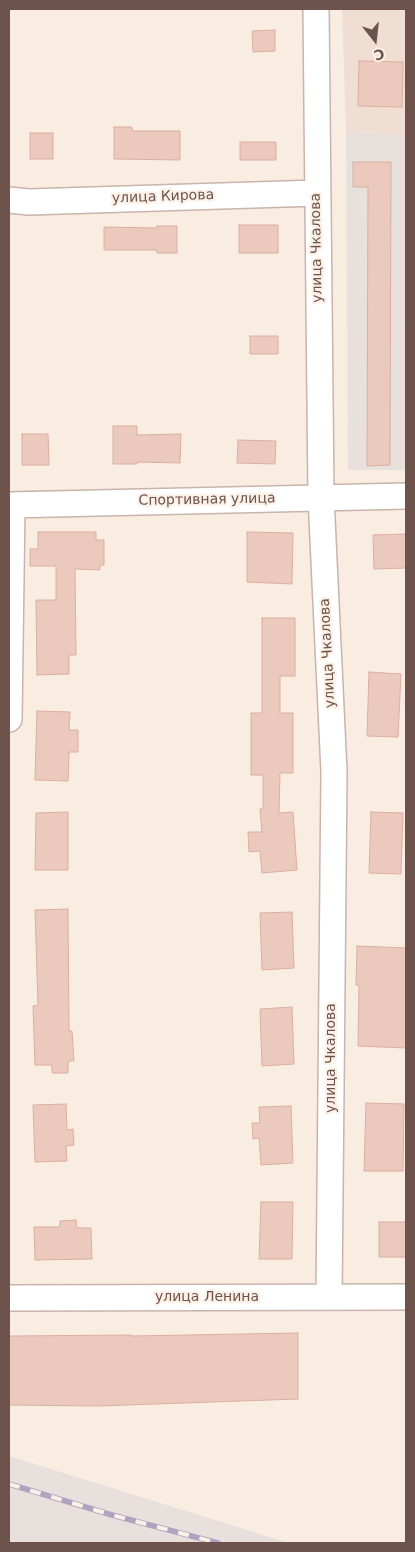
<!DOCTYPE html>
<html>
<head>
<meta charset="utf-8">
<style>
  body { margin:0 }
  #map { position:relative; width:415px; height:1552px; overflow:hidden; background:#f9ede2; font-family:"DejaVu Sans",sans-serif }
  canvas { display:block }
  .frame { position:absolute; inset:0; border:10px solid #6d534c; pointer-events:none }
  .north { position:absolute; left:350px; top:15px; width:50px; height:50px; -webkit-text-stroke:4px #fcf1e7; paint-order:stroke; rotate:164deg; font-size:14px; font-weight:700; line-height:20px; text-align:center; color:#6d534c }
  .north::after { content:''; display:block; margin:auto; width:18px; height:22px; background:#6d534c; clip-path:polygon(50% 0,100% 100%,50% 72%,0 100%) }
</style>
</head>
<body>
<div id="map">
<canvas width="415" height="1552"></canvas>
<div class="frame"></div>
<div class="north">С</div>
</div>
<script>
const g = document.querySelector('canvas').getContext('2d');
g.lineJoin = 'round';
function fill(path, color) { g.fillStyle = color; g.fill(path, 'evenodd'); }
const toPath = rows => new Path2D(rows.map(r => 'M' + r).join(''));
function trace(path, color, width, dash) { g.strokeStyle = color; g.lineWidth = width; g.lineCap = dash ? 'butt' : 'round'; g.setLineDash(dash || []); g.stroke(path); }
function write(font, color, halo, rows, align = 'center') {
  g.font = font + ' "DejaVu Sans",sans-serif'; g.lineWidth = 4.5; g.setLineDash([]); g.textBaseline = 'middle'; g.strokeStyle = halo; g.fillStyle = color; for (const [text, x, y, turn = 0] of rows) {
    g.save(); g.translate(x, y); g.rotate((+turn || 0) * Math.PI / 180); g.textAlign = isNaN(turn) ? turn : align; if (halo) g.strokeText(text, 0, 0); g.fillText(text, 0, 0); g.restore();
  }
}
fill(toPath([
  [342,9,406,9,406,136,346,130]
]), '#efded1');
fill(toPath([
  [346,130,406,136,406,470,348,470],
  [9,1456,289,1543,9,1543]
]), '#e8e0dc');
const building = toPath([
  [275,30,275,51,253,52,252,31,275,30],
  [359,61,403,62,402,107,358,106,359,61],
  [114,127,132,127,132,131,180,131,180,160,114,159,114,127],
  [30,133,53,133,53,159,30,159,30,133],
  [240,142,276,142,276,160,240,160,240,142],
  [353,162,391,162,390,465,367,466,368,187,353,187,353,162],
  [239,225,278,225,278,253,239,253,239,225],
  [157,226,177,226,177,253,157,253,157,250,104,250,104,227,157,228,157,226],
  [250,336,278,336,278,354,250,354,250,336],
  [113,426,137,426,137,435,181,434,180,463,137,462,137,464,113,464,113,426],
  [22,434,48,434,49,465,22,465,22,434],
  [238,440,276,441,275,464,237,463,238,440],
  [38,532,96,532,96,540,104,540,104,565,100,565,100,570,75,569,76,655,69,655,69,674,37,675,36,600,56,600,56,566,30,566,30,549,38,549,38,532],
  [247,532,293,533,292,584,247,582,247,532],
  [406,534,406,568,374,569,373,535,406,534],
  [262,618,295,618,295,676,280,676,280,713,293,713,293,773,280,773,279,813,293,812,297,870,262,873,260,851,249,852,248,832,262,832,260,809,263,809,263,775,251,775,251,713,262,713,262,618],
  [369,672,401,674,398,737,367,736,369,672],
  [37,711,70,712,69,730,78,730,78,752,69,752,68,781,35,780,37,711],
  [68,812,68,870,35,870,36,813,68,812],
  [371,812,403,813,401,874,369,873,371,812],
  [68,909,69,1031,72,1031,74,1061,68,1061,68,1073,52,1073,52,1065,35,1065,33,1006,38,1005,35,910,68,909],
  [292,912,294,968,262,970,260,913,292,912],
  [357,946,406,948,406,1048,358,1046,359,985,356,985,357,946],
  [292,1007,294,1064,262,1066,260,1009,292,1007],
  [366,1103,404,1104,403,1171,364,1171,366,1103],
  [66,1104,67,1130,73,1129,74,1145,66,1146,67,1161,35,1162,33,1105,66,1104],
  [291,1106,293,1163,261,1165,259,1138,253,1139,252,1123,260,1123,259,1107,291,1106],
  [261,1202,293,1202,292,1259,259,1259,261,1202],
  [76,1220,77,1228,91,1228,92,1259,35,1260,34,1227,60,1227,60,1221,76,1220],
  [379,1222,406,1222,406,1257,379,1257,379,1222],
  [298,1333,298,1399,98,1406,9,1405,9,1336,131,1335,131,1336,298,1333]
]);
fill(building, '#ebc9bd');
trace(building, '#dbae9f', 1);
const street = toPath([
  [316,9,321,497,334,772,329,1297],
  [9,200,29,202,317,193],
  [9,505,406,496],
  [9,719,12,505],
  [9,1298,406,1297]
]);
trace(street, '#c8b4ab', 28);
trace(street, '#fff', 25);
const rail = toPath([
  [9,1484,112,1515,218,1543]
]);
trace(rail, '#aea3c0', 5.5);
trace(rail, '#fcf1e7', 4, [11]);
write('14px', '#6d534c', '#fcf1e7', [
  ["улица Кирова",163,197,-2],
  ["улица Чкалова",317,248,-91],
  ["Спортивная улица",207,500,-1],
  ["улица Чкалова",328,653,-93],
  ["улица Чкалова",331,1058,-90],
  ["улица Ленина",207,1297]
]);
</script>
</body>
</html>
